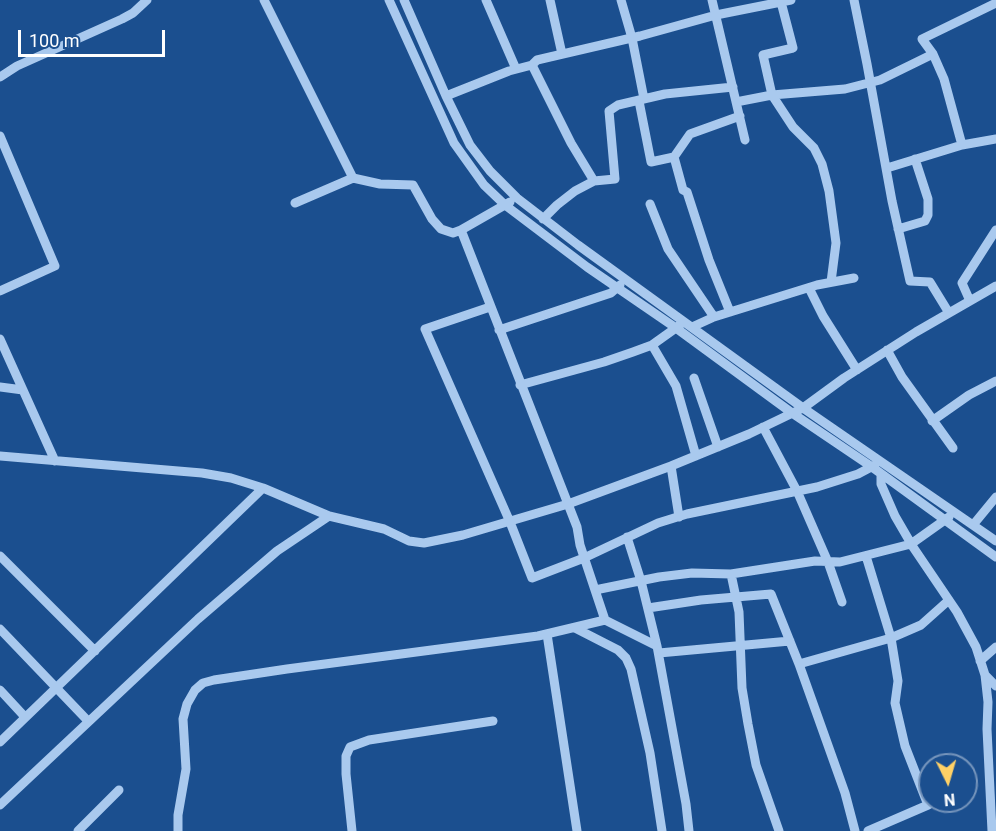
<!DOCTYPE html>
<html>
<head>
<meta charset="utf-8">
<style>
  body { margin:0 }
  #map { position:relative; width:996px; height:831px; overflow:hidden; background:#1b4f8f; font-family:Roboto,sans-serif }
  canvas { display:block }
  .north { position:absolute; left:918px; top:753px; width:60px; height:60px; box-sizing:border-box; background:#1b4f8f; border:2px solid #7695bc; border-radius:50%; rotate:175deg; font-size:16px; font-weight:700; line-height:24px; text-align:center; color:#fff }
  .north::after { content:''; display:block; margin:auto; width:21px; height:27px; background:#ffd166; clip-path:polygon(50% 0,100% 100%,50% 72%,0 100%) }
  .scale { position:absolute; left:18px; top:30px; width:147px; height:27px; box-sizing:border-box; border:3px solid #fff; border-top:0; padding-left:8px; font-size:18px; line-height:21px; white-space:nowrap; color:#fff; -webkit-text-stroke:4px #1b4f8f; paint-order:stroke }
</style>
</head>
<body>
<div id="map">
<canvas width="996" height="831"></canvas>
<div class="north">N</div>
<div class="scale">100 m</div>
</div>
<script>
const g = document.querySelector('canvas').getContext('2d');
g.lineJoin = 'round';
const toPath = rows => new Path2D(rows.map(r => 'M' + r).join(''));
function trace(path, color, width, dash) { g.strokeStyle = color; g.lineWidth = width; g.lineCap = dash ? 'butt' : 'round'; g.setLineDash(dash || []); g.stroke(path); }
trace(toPath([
  [264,0,353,178,380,184,413,185,432,219,441,229,453,233,461,230],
  [389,0,454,143,484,185,505,205,587,267,676,328,792,413,872,467,996,557],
  [404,0,446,96,470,145,490,171,517,198,578,245,803,408,996,541],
  [486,0,516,69],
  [550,0,562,54],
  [621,0,632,38,644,99],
  [712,0,745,140],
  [854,0,867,64,892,201,910,281,930,282,949,313],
  [781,2,793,48,763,55,772,95,793,127,814,148,822,164,829,191,836,243,831,282],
  [933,54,944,79,962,145],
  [0,77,17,66,122,19,133,13,147,0],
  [446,96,509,71,532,65],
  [639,101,651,162,674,157,683,190,687,192,709,260,730,312],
  [736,102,772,95,845,89,880,80,933,54,922,39,996,3],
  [0,136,55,266,0,291],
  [674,157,690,134,740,116],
  [887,168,962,145,996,139],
  [594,181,571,143,532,65,537,60,640,36,716,15,791,0],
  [510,202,461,230,577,527,580,545,605,620,657,646,686,804,689,831],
  [295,203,353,178],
  [650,204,668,249,714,317],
  [543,219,557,205,575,191,594,181,615,179,609,111,618,105,665,94,733,87],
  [898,229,925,221,928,215,928,199,915,159],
  [809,288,823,316,857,370],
  [970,301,962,283,996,230],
  [490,307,425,329,510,522,532,578,584,558,658,523,687,514,817,487,858,474,875,465],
  [692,327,714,317,817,285,854,278],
  [499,330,611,293,620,285],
  [0,339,55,461],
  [652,345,676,386,696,456],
  [887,350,902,377,953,448],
  [694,378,718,447],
  [520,385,604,362,633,352,652,345,680,325],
  [0,387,23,390],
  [932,421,969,395,996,381],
  [763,427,797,491,828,562,842,602],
  [0,456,202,473,231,478,263,488,329,516,384,529,409,541,424,543,463,535,568,504,671,466,749,434,803,408,844,378,916,332,996,286],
  [671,466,679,517],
  [881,475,881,484,895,516,913,547,957,612,976,647,985,675,988,702,987,729,992,831],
  [973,525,996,497],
  [627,537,641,581,657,646],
  [0,556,95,651],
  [866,556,891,638,898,681,895,703,905,746,928,805,868,831],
  [731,574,739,612,742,688,748,724,756,765,779,831],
  [595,590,659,577,692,573,731,574,815,561,840,562,911,544,949,517],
  [648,608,701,600,771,594,799,664,845,793,855,831],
  [575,628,618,650,626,658,631,669,650,753,662,831],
  [0,629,88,721],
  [547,634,577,831],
  [659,653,790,641],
  [980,661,996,647],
  [799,664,891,638,921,625,949,600],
  [985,675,996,686],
  [0,690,25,717],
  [0,742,263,488],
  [0,805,198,619,277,551,329,516],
  [78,831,119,790],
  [178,831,178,815,186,769,183,719,187,704,195,690,203,683,214,680,287,669,538,636,605,620],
  [352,831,346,774,346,756,350,747,369,740,493,721]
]), '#a9c9ee', 9);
</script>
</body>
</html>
